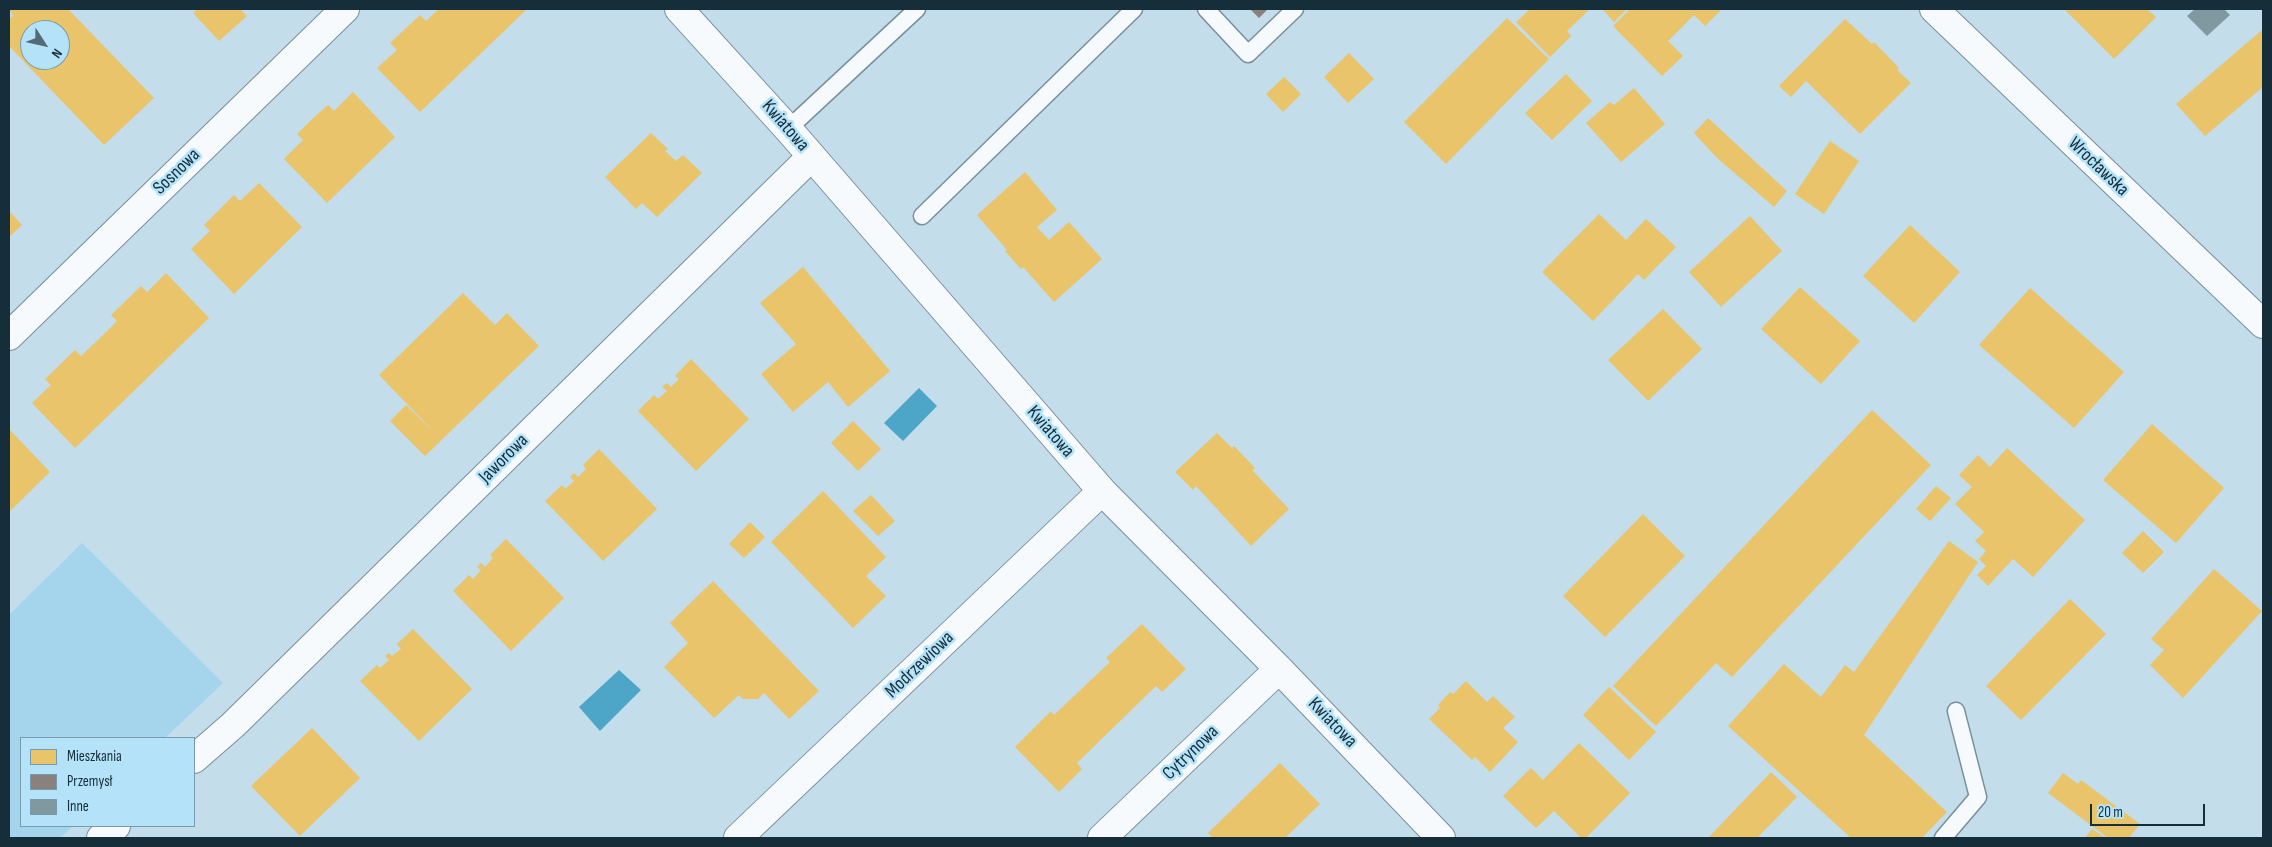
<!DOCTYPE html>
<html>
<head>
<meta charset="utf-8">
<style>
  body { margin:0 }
  #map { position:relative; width:2272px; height:847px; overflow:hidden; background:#c3ddea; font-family:"Sofia Sans Condensed",sans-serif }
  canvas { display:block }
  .frame { position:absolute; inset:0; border:10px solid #162e39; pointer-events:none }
  .legend { position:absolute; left:20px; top:737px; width:175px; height:90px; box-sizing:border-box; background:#b4e3f9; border:1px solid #759bac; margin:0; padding:6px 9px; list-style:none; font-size:15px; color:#162e39 }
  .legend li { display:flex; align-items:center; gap:10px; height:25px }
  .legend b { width:25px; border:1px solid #759bac }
  .north { position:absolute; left:20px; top:20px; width:50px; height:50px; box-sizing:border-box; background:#b4e3f9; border:1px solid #759bac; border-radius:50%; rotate:125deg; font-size:14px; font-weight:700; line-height:20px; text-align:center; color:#162e39 }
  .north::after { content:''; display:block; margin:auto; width:18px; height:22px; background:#536b77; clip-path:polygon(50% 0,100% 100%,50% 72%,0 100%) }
  .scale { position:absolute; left:2090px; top:804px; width:115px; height:22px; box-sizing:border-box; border:2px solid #162e39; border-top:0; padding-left:6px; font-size:15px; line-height:18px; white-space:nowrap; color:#162e39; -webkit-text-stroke:4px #b4e3f9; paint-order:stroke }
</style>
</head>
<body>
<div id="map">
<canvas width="2272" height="847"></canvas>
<div class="frame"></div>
<ul class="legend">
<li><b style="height:14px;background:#e9c46a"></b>Mieszkania</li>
<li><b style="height:14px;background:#8a817c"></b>Przemysł</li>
<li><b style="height:14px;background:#8099a1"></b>Inne</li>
</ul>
<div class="north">N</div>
<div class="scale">20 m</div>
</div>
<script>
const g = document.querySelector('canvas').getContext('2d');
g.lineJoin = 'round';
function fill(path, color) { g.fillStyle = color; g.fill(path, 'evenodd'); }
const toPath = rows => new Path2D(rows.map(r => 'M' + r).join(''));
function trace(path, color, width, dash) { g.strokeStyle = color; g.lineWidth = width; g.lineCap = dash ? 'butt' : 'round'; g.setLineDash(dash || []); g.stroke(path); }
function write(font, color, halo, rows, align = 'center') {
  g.font = font + ' "Sofia Sans Condensed",sans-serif'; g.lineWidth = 5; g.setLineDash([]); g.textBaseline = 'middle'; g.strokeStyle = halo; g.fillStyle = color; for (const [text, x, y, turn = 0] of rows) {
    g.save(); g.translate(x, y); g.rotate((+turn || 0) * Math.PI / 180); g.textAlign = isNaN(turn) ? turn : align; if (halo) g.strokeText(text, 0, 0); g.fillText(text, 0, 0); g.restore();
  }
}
fill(toPath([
  [82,543,223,683,165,738,21,738,21,826,73,826,60,838,9,838,9,615]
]), '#a4d5ec');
fill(toPath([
  [919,388,937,406,903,441,884,423],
  [619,670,641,690,600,731,579,707]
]), '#4da6c8');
fill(toPath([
  [9,9,68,9,154,98,104,145,9,46,9,19,13,16],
  [30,30,60,30,60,60,30,60],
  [198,9,240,9,247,16,219,41,193,13],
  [439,9,527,9,420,112,377,68,397,50,390,43,420,15,426,21],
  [1530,9,1590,9,1567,31,1571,36,1550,57,1516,22],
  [1602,9,1627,9,1614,22],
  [1630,9,1722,9,1705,26,1694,15,1668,41,1683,56,1662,76,1613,26],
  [2064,9,2147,9,2156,17,2114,59],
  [1507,18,1549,59,1446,164,1404,122],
  [1845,19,1872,44,1874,42,1899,68,1897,70,1911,83,1860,134,1806,81,1791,97,1779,86],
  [2263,29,2263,87,2205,136,2176,104],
  [1349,53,1374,79,1348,103,1324,77],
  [1566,74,1592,101,1552,140,1525,113],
  [1284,77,1301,94,1283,112,1266,94],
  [1634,88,1665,124,1621,162,1586,123,1610,102,1614,105],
  [353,92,395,137,327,203,284,159,303,140,297,134,312,119,328,105,334,111],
  [1708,118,1787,191,1774,207,1716,157,1694,133],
  [651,133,668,149,665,151,676,161,683,155,702,173,657,217,642,203,636,209,605,177],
  [1830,141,1859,161,1824,214,1795,194],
  [1025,172,1057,210,1037,227,1049,240,1069,222,1102,259,1054,302,1023,267,1021,269,1005,251,1007,250,977,215],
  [259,183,302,227,234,294,191,249,210,231,204,225,234,195,240,201],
  [9,211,22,225,9,237],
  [1599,214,1626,240,1646,219,1676,247,1644,280,1638,274,1593,321,1542,272],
  [1750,216,1782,251,1721,307,1689,272],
  [1910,225,1960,272,1914,323,1863,276],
  [803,267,890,371,848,407,828,382,793,412,761,374,796,344,760,303],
  [166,273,209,318,75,448,32,403,51,385,45,379,75,350,81,356,99,339,117,321,111,315,141,286,147,292],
  [1800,287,1860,341,1821,384,1761,329],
  [2030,288,2124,372,2074,428,1979,345],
  [463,293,495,325,507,313,539,346,425,456,390,421,406,405,436,434,379,375],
  [1663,309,1702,349,1648,401,1608,360],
  [691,359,749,419,696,471,638,411,654,395,658,399,667,391,662,387,667,383,671,387,679,379,675,376],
  [1872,410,1931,465,1732,677,1716,663,1656,726,1613,686],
  [853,421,881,449,858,471,831,443],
  [2152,424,2224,488,2176,543,2103,480],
  [9,429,50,472,9,512],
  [1217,433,1232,448,1234,446,1255,468,1252,470,1289,509,1251,546,1196,486,1193,490,1175,472],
  [2007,448,2085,520,2033,577,2013,559,1988,586,1977,575,1986,566,1979,559,1986,551,1975,541,1984,532,1955,504,1972,487,1959,475,1978,455,1990,467],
  [599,449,657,509,603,561,545,501,562,485,565,489,574,481,570,477,574,473,578,477,586,469,583,465],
  [1936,486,1951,498,1930,521,1916,509],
  [823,491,886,557,866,576,886,596,853,628,771,542],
  [871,495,895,521,878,536,853,511],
  [1643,514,1685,556,1605,637,1563,596],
  [750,522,765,537,744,558,729,544],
  [2143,531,2164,552,2143,573,2122,553],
  [506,539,564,598,511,651,453,591,469,575,473,579,481,570,477,567,481,563,485,567,493,558,490,555],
  [1949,541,1978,562,1864,735,1947,812,1922,838,1851,838,1728,726,1784,664,1821,697,1845,665,1854,672],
  [2214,569,2262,611,2183,698,2150,665,2164,650,2151,639],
  [713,581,819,691,789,719,764,693,758,699,743,699,739,695,714,718,664,667,688,643,670,623],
  [2070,599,2106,634,2021,720,1986,686],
  [1142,624,1186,669,1162,692,1156,686,1077,763,1082,769,1059,792,1015,747,1051,711,1054,715,1110,662,1106,658],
  [413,629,472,689,419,741,360,681,377,665,380,668,389,660,385,656,389,653,392,656,401,649,397,644],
  [1466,681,1487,702,1493,696,1515,717,1503,728,1518,742,1490,772,1475,757,1472,760,1429,719,1440,708,1438,705,1450,692,1453,694],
  [1609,687,1656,732,1629,760,1583,715],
  [312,728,360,778,300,836,251,786],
  [1579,743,1630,793,1586,838,1581,838,1554,811,1536,828,1503,796,1531,768,1543,780],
  [1280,763,1320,804,1285,838,1213,838,1208,833],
  [1771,772,1797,797,1757,838,1708,838],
  [2063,773,2078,784,2081,780,2140,824,2129,838,2108,838,2048,793],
  [2092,829,2106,838,2085,838]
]), '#e9c46a');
fill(toPath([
  [1250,9,1268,9,1259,18]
]), '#8a817c');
fill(toPath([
  [2195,9,2224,9,2230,15,2207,36,2187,16]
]), '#8099a1');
const lane = toPath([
  [1206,9,1248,54,1295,9],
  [788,129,917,9],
  [922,216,1134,9],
  [1943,838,1978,797,1956,711]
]);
const street = toPath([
  [679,9,788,129,1102,491,1279,669,1441,838],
  [9,336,345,9],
  [194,759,233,725,811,157],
  [101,838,116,826],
  [738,838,1102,491],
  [1102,838,1279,669]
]);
const secondary = toPath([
  [1934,9,2263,324]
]);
trace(lane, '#798f9a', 19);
trace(street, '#798f9a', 30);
trace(secondary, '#798f9a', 30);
trace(lane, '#f6fafc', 16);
trace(street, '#f6fafc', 28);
trace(secondary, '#f6fafc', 28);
write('19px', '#162e39', '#b4e3f9', [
  ["Kwiatowa",785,126,49],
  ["Wrocławska",2098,167,44],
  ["Sosnowa",177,172,-44],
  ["Kwiatowa",1050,432,49],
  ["Jaworowa",504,459,-45],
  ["Modrzewiowa",920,665,-44],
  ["Kwiatowa",1332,723,46],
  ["Cytrynowa",1191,753,-44]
]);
</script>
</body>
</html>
